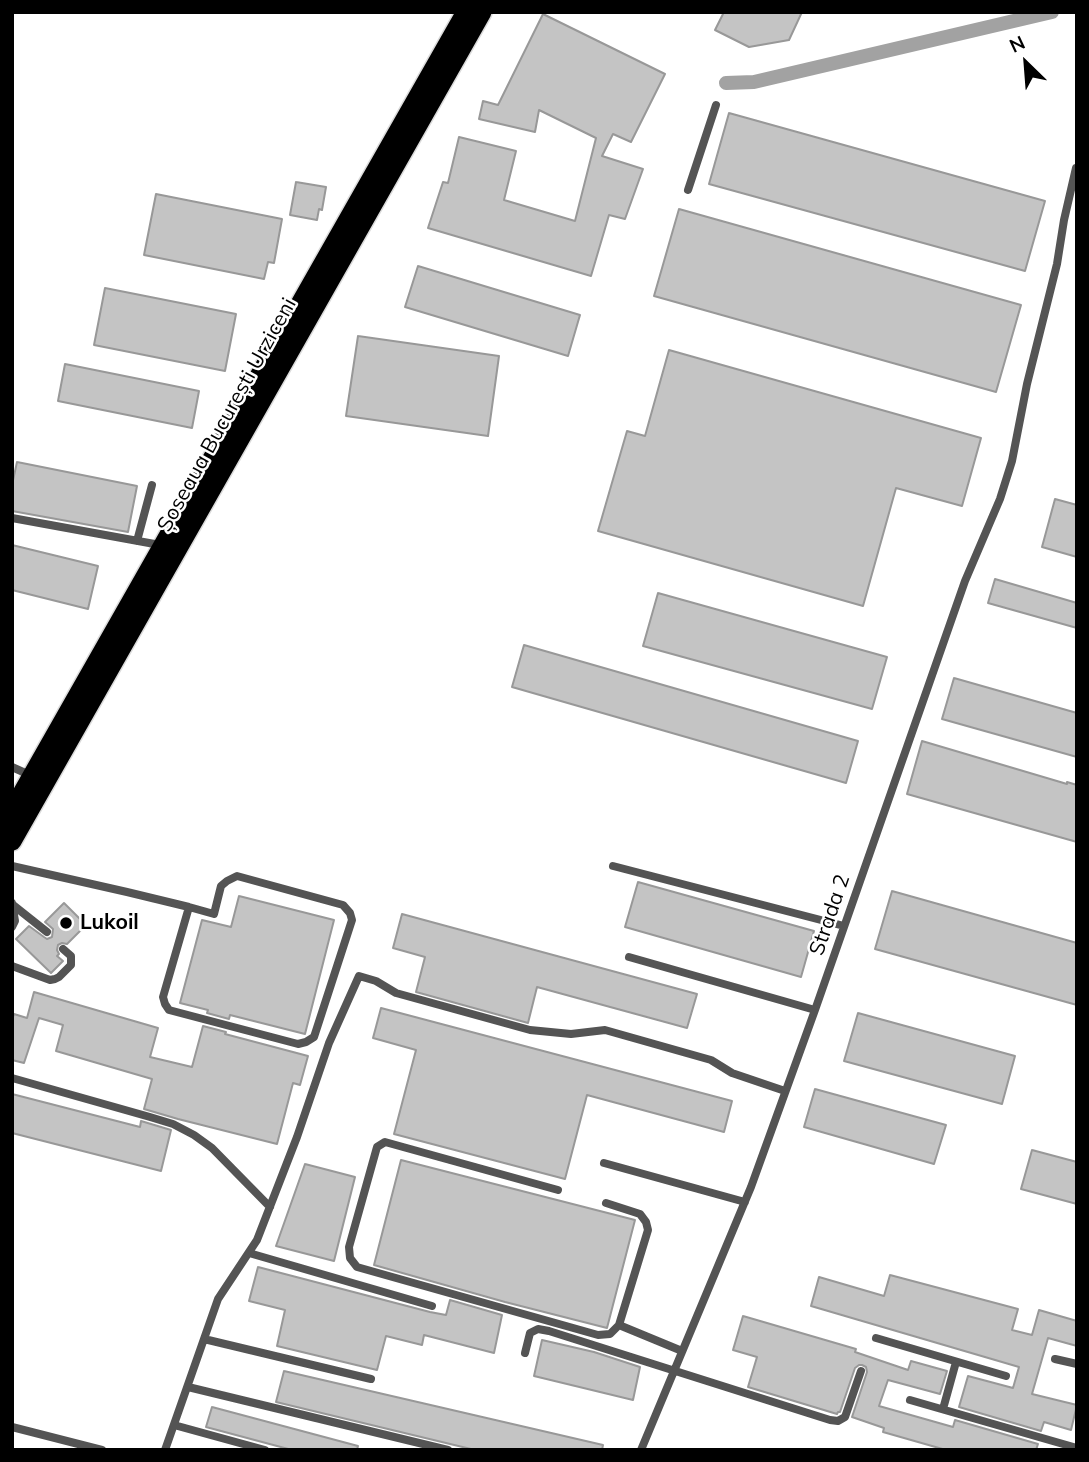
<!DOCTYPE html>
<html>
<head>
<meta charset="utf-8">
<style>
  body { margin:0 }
  #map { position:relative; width:1089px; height:1462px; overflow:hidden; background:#fff; font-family:Mulish,sans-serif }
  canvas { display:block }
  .frame { position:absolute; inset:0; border:14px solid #000; pointer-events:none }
  .north { position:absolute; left:991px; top:28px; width:70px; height:70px; -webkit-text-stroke:5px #fff; paint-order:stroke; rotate:335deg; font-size:19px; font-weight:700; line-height:28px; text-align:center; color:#000 }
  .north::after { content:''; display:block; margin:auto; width:24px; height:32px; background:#000; clip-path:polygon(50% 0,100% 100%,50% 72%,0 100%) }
</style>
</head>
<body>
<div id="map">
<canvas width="1089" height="1462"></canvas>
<div class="frame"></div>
<div class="north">N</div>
</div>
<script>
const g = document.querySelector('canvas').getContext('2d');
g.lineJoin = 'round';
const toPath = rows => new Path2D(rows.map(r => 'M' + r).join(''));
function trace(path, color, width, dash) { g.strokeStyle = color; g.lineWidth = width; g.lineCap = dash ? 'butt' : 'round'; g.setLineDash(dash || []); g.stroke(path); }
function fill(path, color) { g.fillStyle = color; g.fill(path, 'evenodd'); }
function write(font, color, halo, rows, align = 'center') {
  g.font = font + ' Mulish,sans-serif'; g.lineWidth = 5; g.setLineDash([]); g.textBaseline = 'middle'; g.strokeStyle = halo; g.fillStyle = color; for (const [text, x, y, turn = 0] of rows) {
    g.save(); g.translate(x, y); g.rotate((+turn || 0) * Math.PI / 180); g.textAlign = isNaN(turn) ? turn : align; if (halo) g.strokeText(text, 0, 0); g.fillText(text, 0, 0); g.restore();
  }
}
trace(toPath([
  [726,83,754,82,1052,12]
]), '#a2a2a2', 14);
const building = toPath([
  [724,12,802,12,789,40,749,47,715,30,724,12],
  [543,14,665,74,631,142,613,134,602,156,643,169,625,219,609,215,591,276,428,228,443,182,448,183,459,137,516,151,504,200,575,221,596,138,539,110,535,132,479,119,483,101,498,105,543,14],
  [729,113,1045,201,1025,271,709,184,729,113],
  [296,182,326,187,322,210,319,209,317,220,290,215,296,182],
  [156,194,282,219,274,263,268,262,264,279,144,255,156,194],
  [679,209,1021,305,996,392,654,296,679,209],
  [418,266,580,315,568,356,405,307,418,266],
  [105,288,236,314,225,371,94,345,105,288],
  [358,336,499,356,488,436,346,416,358,336],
  [669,350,981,438,962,506,896,488,863,606,598,531,627,431,645,436,669,350],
  [65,364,199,391,192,428,58,401,65,364],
  [17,462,137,486,128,532,12,511,12,485,17,462],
  [1055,499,1077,505,1077,557,1042,547,1055,499],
  [12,545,98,566,88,609,12,590,12,545],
  [995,579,1077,603,1077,628,988,603,995,579],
  [658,593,887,657,872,709,643,646,658,593],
  [524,645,858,741,846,783,512,687,524,645],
  [954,678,1077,713,1077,757,942,719,954,678],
  [922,741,1067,784,1067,782,1077,785,1077,842,907,794,922,741],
  [638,882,814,931,801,977,625,927,638,882],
  [892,891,1077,943,1077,1005,875,949,892,891],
  [239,896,334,920,305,1034,230,1015,229,1019,207,1013,208,1010,180,1003,202,920,231,927,239,896],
  [64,903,86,925,67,944,62,943,58,945,57,950,59,954,57,956,63,961,51,973,16,939,29,926,44,937,47,939,52,937,53,929,45,922,64,903],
  [402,914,697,994,687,1028,537,987,528,1023,416,992,425,957,393,948,402,914],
  [34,992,158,1028,150,1057,192,1067,203,1026,226,1032,225,1034,308,1056,300,1085,293,1083,277,1144,178,1119,144,1109,152,1079,56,1051,63,1025,39,1018,24,1063,12,1060,12,1020,14,1014,27,1018,34,992],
  [381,1008,732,1101,724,1132,587,1095,565,1179,394,1134,416,1050,373,1038,381,1008],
  [858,1013,1015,1056,1002,1104,844,1061,858,1013],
  [815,1089,946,1125,934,1164,804,1127,815,1089],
  [12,1094,140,1127,141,1121,171,1130,161,1171,12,1133,12,1094],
  [1032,1150,1077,1162,1077,1204,1021,1189,1032,1150],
  [401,1160,635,1220,607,1328,505,1302,374,1265,401,1160],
  [305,1164,355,1177,334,1261,276,1246,305,1164],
  [258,1267,430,1312,446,1315,450,1300,502,1315,494,1353,424,1335,422,1345,386,1336,377,1370,277,1346,285,1310,249,1301,258,1267],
  [890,1275,1018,1309,1012,1330,1032,1335,1039,1310,1077,1321,1077,1346,1048,1338,1032,1394,1077,1405,1071,1430,1044,1422,1041,1431,959,1407,968,1376,1013,1388,1019,1367,811,1306,819,1277,884,1296,890,1275],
  [743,1316,856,1349,855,1352,908,1370,911,1361,947,1371,940,1394,888,1380,879,1406,953,1427,955,1420,1038,1444,1036,1450,946,1450,883,1432,884,1428,852,1417,867,1372,866,1367,862,1365,859,1365,855,1368,840,1412,838,1412,837,1414,748,1387,757,1357,733,1350,743,1316],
  [542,1340,594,1352,640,1367,633,1400,534,1376,542,1340],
  [284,1371,603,1445,602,1450,475,1450,276,1402,284,1371],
  [212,1407,358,1446,357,1450,292,1450,206,1427,212,1407]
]);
fill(building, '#c4c4c4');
trace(building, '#989898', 2);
const trunk = toPath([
  [12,811,466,12],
  [12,841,482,12]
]);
trace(trunk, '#dbdbdb', 22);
trace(toPath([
  [688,190,716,105],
  [12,518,160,545],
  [137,541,152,485],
  [12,767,32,776],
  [12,866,127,892,189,907,214,914,221,886,227,881,237,876,343,905,350,913,352,920,314,1037,306,1042,298,1044,169,1010,165,1004,163,997,189,907],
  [613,866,844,926],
  [12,903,15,921,12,927],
  [13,905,47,932],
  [629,957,815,1010],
  [12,966,50,980,55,979,59,977,71,965,71,956,63,949],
  [12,1078,150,1117,173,1124,194,1135,212,1148,270,1207],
  [604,1163,745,1202],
  [558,1190,385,1142,377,1147,349,1247,350,1258,357,1267,598,1335,610,1334,619,1325],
  [606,1203,640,1214,646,1222,648,1230,619,1325,682,1351],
  [249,1253,432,1306],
  [876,1338,1006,1376],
  [204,1339,371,1379],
  [525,1353,530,1333,538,1329,549,1331,830,1420,838,1421,845,1417,861,1371],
  [1055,1359,1077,1364],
  [188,1387,448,1450],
  [910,1400,1077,1448],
  [943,1409,956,1362],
  [174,1425,265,1450],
  [12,1427,102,1450],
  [165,1450,218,1299,257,1240,297,1137,329,1043,359,976,376,981,396,993,530,1030,571,1034,605,1030,711,1060,732,1073,785,1091],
  [641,1450,751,1187,815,1010,965,581,1000,499,1012,461,1027,384,1057,264,1064,220,1076,168]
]), '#545454', 8);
trace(trunk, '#000', 19);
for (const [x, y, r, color] of [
  [66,923,7,"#000"]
]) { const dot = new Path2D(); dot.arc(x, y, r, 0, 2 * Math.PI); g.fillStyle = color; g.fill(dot); trace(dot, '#fff', 2.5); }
write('21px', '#000', '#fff', [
  ["Șoseaua București Urziceni",227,415,-61],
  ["Strada 2",830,915,-71]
]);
write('bold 21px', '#000', '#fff', [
  ["Lukoil",80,923]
], 'left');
</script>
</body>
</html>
